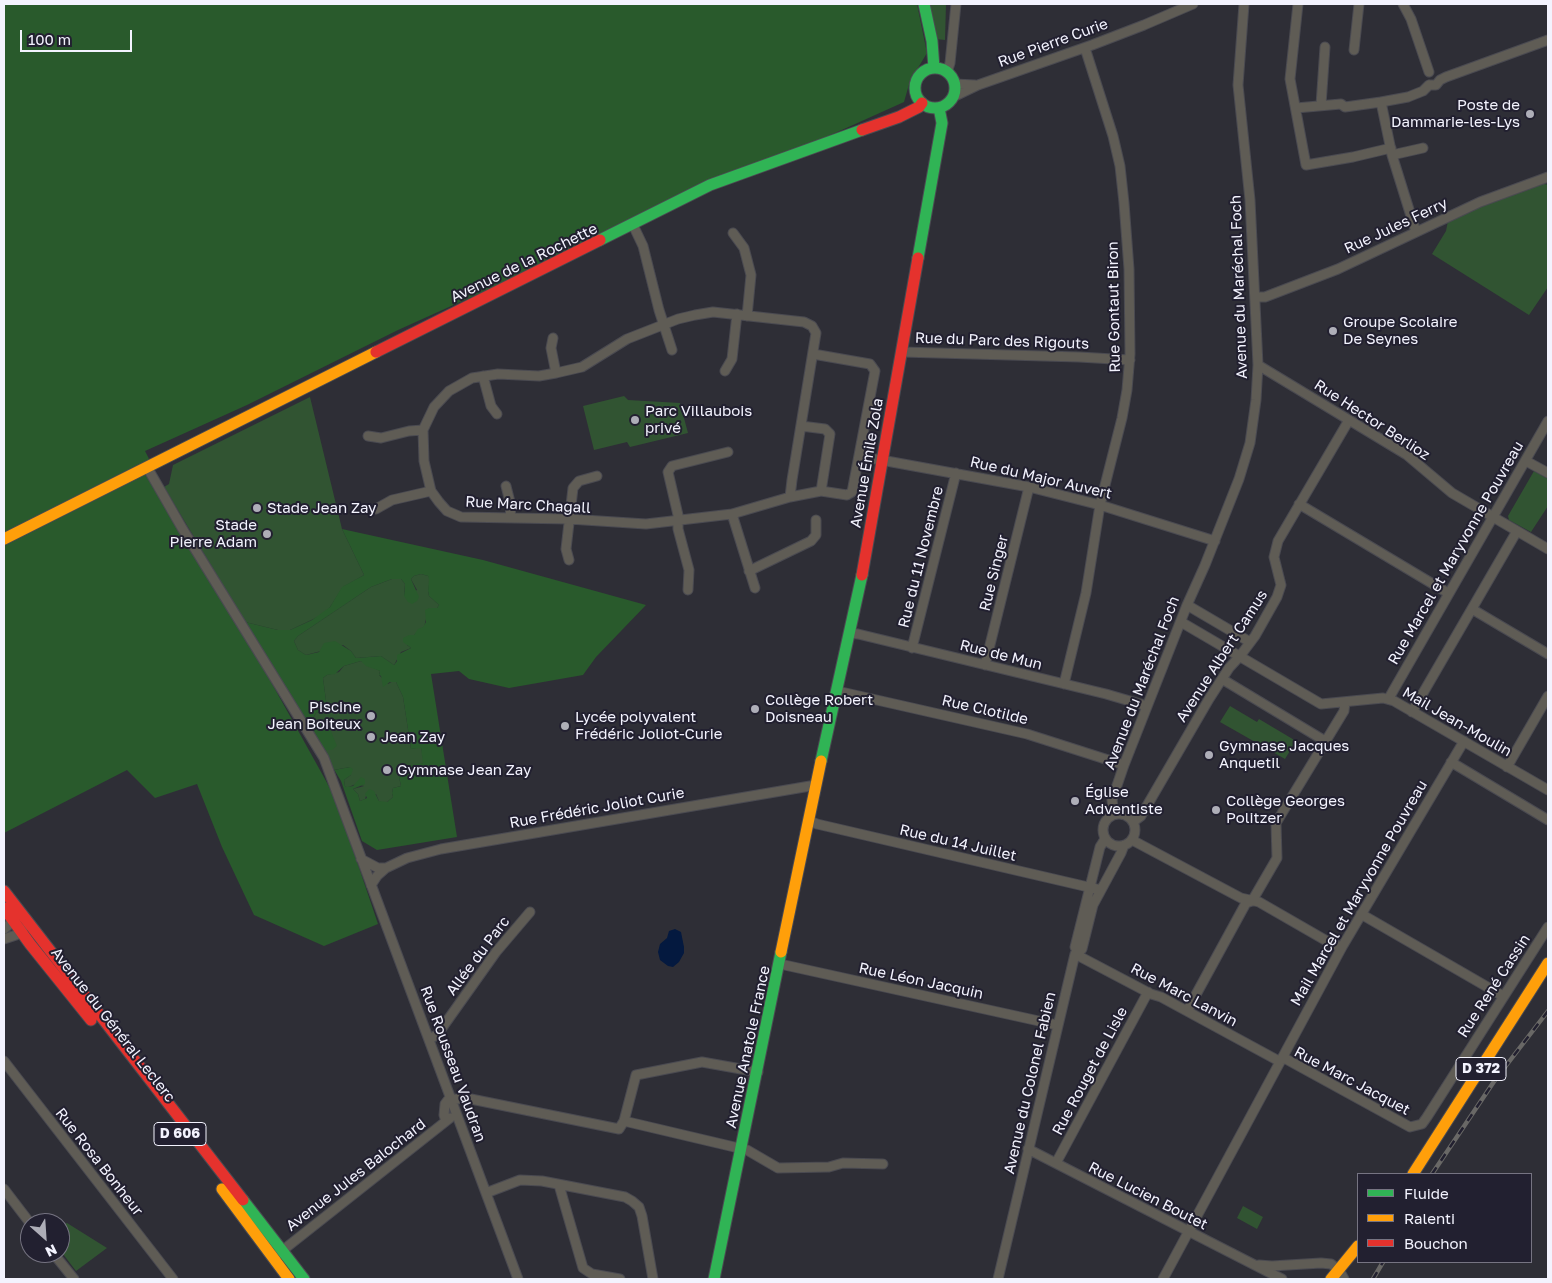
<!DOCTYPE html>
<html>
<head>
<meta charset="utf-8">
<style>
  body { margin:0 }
  #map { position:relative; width:1552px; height:1283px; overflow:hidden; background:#2e2e36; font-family:"Golos Text",sans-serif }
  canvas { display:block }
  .frame { position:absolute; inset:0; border:5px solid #f3f3fe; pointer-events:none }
  .legend { position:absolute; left:1357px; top:1173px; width:175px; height:90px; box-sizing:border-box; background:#222030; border:1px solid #767482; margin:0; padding:6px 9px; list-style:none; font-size:15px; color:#f3f3fe }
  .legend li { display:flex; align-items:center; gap:10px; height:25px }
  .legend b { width:25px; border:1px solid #767482 }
  .north { position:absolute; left:20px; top:1213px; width:50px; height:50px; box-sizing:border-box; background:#222030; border:1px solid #767482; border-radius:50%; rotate:154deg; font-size:14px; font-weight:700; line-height:20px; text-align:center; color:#f3f3fe }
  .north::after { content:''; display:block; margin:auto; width:18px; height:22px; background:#aeaeb8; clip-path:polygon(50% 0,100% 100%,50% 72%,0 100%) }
  .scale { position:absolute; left:20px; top:30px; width:112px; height:22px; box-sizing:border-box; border:2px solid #f3f3fe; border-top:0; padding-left:6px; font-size:15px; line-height:18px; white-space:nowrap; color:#f3f3fe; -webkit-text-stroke:4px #222030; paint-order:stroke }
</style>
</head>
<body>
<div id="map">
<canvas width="1552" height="1283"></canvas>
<div class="frame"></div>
<ul class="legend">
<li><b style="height:6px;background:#30b455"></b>Fluide</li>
<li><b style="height:6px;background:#ff9f0a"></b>Ralenti</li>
<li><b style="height:6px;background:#e5322d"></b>Bouchon</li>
</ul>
<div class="north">N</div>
<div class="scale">100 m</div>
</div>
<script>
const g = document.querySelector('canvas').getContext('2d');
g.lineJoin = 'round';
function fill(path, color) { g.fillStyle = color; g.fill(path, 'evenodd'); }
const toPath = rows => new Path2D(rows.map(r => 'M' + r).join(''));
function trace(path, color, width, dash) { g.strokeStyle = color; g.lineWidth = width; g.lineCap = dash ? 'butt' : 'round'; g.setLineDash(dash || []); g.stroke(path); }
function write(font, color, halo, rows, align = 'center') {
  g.font = font + ' "Golos Text",sans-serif'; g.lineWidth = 4; g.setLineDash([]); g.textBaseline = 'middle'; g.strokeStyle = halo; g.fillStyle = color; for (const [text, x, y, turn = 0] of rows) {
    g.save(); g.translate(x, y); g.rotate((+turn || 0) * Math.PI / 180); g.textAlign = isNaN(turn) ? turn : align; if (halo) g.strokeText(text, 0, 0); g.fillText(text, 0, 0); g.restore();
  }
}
fill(toPath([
  [929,4,946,4,945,40,936,39],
  [1542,183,1548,185,1548,287,1529,315,1432,254,1446,231,1448,221,1482,204],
  [624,396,628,400,680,403,688,433,630,447,627,442,594,450,583,406],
  [310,397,342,529,364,575,343,587,330,607,322,615,290,630,278,630,245,622,164,487,169,484,173,465],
  [1534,471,1548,479,1548,506,1531,532,1509,520,1508,516],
  [421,574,428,576,430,579,428,591,429,596,439,605,437,608,429,608,424,627,414,635,409,635,407,645,411,648,401,652,394,665,381,656,356,658,351,651,343,645,306,655,298,650,294,641,298,636,371,587,392,579,401,579,405,584,404,596,417,590,411,579,414,576],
  [361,661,380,671,379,675,388,684,393,681,396,682,403,697,411,749,421,747,424,763,398,772,401,786,393,788,392,793,393,797,387,802,382,803,379,801,376,794,366,796,365,799,360,801,358,794,353,789,364,786,356,784,346,788,345,786,344,780,351,775,350,767,334,770,322,749,329,729,328,724,324,720,314,723,312,720,316,713,323,712,327,708,323,678,327,675,339,672,344,666],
  [1230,706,1257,722,1259,719,1296,741,1285,759,1220,722],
  [1243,1206,1263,1217,1257,1229,1237,1218],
  [67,1223,107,1248,76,1271,60,1250,60,1226]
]), '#315432');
fill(toPath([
  [4,4,917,4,927,53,910,81,904,102,398,330,247,405,145,451,169,498,336,799,378,924,324,946,254,915,222,847,197,784,155,798,127,770,4,833],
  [342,529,483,560,646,605,596,657,583,675,509,688,469,679,459,671,431,674,457,837,377,850,362,841,341,781,245,622,278,630,290,630,312,620,330,607,342,587,364,575],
  [421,574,428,576,429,579,428,591,429,596,439,605,437,608,429,608,425,610,426,622,423,627,418,629,414,635,409,635,403,638,403,642,411,648,397,655,397,661,394,665,381,656,356,658,351,651,335,641,324,643,319,652,306,655,298,650,294,641,298,636,371,587,392,579,401,579,405,584,404,596,408,602,412,604,417,601,419,597,411,579,414,576],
  [361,661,366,666,380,671,379,675,381,676,383,687,390,682,396,682,403,697,411,749,421,748,423,763,396,768,396,772,398,772,401,786,393,788,392,793,393,797,387,802,379,801,374,791,369,789,365,794,367,798,360,801,358,794,353,789,365,784,365,779,361,777,353,786,346,787,345,786,344,780,351,775,353,769,350,767,334,770,323,750,332,750,337,746,328,724,324,720,315,723,312,720,316,713,323,712,327,708,323,678,327,675,335,674,344,666]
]), '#295a2c');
fill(toPath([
  [675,929,681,932,684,947,684,953,679,962,673,967,668,966,660,960,658,952,660,944,667,938,669,931]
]), '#04193f');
const street = toPath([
  [1298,4,1290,79,1306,165,1353,157,1391,148],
  [1403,4,1411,19,1429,72],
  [1354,50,1359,4],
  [947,72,950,63,956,4],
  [955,84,975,85],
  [1429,85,1436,85,1440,80,1446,77,1548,40],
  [953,97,978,85,1092,45,1144,25,1193,4],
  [1381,102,1392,155,1416,232],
  [1321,105,1325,47],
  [1296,108,1341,104,1345,107,1381,102,1408,97,1423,91,1429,85],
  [1392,155,1423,148],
  [633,225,643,246,659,310,672,350],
  [733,233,744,248,751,275,747,316],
  [1255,297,1265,297,1338,269,1480,202,1548,177],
  [713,312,804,322,812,326,816,333,792,480,790,497,732,514,646,524,569,519,461,517,447,511,439,502,431,491,424,461,423,430,434,407,449,391,472,378,498,374,539,376,556,373,582,367,627,339,678,319,695,315,713,312],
  [553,338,551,348,556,373],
  [902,352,1079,357,1130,360],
  [1258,365,1407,455,1452,493,1548,549],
  [725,371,732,359,737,314],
  [483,376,491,406,497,414],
  [801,426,825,429,830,434,821,491],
  [368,436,381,438,409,431,423,430],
  [859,456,1029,487,1100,505,1215,541],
  [1526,461,1548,473],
  [147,467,182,528,324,758,518,1279],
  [506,486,511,506,510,518],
  [790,497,821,491,847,495,852,492,875,371,870,364,813,354],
  [1299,504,1448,593],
  [376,509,392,500,431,491],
  [732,514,755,588],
  [569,560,566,549,573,488,579,481,597,476],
  [749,571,811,541,816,535,816,520],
  [688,590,689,570,678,529,678,515,668,472,672,466,728,452],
  [1187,605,1250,642],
  [1472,609,1548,654],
  [1181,622,1321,704,1383,698,1394,701,1548,790],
  [849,633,858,634,1106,694,1147,706],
  [912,648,956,473],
  [985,665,1029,487],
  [1222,679,1325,741],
  [1064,684,1086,593,1100,505,1122,418,1127,390,1130,354,1129,269,1124,203,1120,166,1113,136,1085,48],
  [837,691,1027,734,1124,765],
  [1389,698,1548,421],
  [1412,712,1517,531],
  [1451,762,1548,820],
  [1507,767,1548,696],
  '1103 830a16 16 0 1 1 32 0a16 16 0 1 1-32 0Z',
  [1114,814,1112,800,1124,765,1187,605,1205,565,1239,479,1250,443,1256,400,1258,365,1250,200,1238,85,1244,4],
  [810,821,817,824,1101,890],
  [1133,822,1141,816,1209,699,1229,668,1240,656,1255,636,1277,597,1281,585,1274,557,1278,541,1349,420],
  [1132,840,1241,898,1259,902,1332,944,1342,947],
  [361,859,378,868,386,868],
  [371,885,377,876,386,868,407,858,441,849,816,785],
  [1361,914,1503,996],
  [4,929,17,918],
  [4,939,16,935,23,929],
  [1077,951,1075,947,1100,847,1105,839],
  [1075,954,1151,994,1161,997,1277,1060,1286,1059,1410,1127,1422,1124,1427,1117,1548,927],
  [780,964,1057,1025],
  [1187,1011,1246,903,1252,901,1277,858,1276,823,1344,711,1345,702],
  [429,1039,437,1035,496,952,530,912],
  [4,1061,173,1279],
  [446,1121,444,1115,445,1104,448,1100,466,1098,619,1129,624,1121,747,1150,778,1168,829,1167,843,1163,883,1164],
  [624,1121,636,1075,702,1062,758,1072],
  [1028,1149,1282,1279],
  [1056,1163,1148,992],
  [559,1185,583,1268,592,1274,620,1279],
  [4,1189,30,1223],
  [486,1193,520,1180,542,1181,625,1197,632,1201,639,1207,642,1216,653,1279],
  [53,1253,74,1279],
  [278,1254,450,1118],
  [1259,1265,1272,1266,1321,1263,1331,1264,1339,1270,1344,1279],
  [998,1279,1075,954,1082,949,1093,905,1121,853,1124,845],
  [1163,1279,1342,947,1464,741]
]);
const fast = toPath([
  [924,4,932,41,934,68],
  '915 88a20 20 0 1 1 40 0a20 20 0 1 1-40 0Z',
  [600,240,710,185,862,130],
  [918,258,942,123,939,108],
  [821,761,862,575],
  [243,1200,304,1279],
  [714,1279,781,952]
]);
const slow = toPath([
  [4,539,376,352],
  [781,952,821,761],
  [1413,1174,1548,963],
  [222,1189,289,1279],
  [1331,1279,1358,1246]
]);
const jam = toPath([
  [862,130,899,117,919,107,922,103],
  [376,352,600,240],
  [862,575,918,258],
  [4,891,243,1200],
  [4,908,30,944,91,1020]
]);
trace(street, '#4a4a51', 11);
trace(fast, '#4a4a51', 13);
trace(slow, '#4a4a51', 13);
trace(jam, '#4a4a51', 13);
trace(street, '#5f5c55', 9);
trace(fast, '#30b455', 11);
trace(slow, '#ff9f0a', 11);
trace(jam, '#e5322d', 11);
const rail = toPath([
  [1432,1174,1495,1080,1548,1011],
  [1373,1279,1383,1262]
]);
trace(rail, '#696866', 4.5);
trace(rail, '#222030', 2.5, [8]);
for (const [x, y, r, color] of [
  [1530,114,5,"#aeaeb8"],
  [1333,331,5,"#aeaeb8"],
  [635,420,5,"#aeaeb8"],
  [257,508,5,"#aeaeb8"],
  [267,534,5,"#aeaeb8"],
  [755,709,5,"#aeaeb8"],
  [371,716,5,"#aeaeb8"],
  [565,726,5,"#aeaeb8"],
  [371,737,5,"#aeaeb8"],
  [1209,755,5,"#aeaeb8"],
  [387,770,5,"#aeaeb8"],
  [1075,801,5,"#aeaeb8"],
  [1216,810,5,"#aeaeb8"]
]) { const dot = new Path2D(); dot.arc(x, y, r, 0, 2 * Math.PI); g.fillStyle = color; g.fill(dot); trace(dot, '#222030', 2); }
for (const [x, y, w] of [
  [1481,1069,50],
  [180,1134,52]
]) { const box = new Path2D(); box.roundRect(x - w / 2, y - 11.5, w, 23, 4); g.fillStyle = '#222030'; g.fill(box); trace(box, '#f3f3fe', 1); }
write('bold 14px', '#f3f3fe', null, [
  ["D 372",1481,1069],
  ["D 606",180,1134]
]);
write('15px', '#f3f3fe', '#222030', [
  ["Rue Pierre Curie",1053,43,-20],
  ["Rue Jules Ferry",1396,226,-25],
  ["Avenue de la Rochette",524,263,-26],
  ["Avenue du Maréchal Foch",1239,287,-92],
  ["Rue Gontaut Biron",1114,307,-91],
  ["Rue du Parc des Rigouts",1002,341,2],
  ["Rue Hector Berlioz",1372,420,33],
  ["Avenue Émile Zola",867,463,-80],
  ["Rue du Major Auvert",1041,478,13],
  ["Rue Marc Chagall",528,505,3],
  ["Rue Marcel et Maryvonne Pouvreau",1456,553,-60],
  ["Rue du 11 Novembre",921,557,-76],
  ["Rue Singer",994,573,-76],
  ["Rue de Mun",1001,655,14],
  ["Avenue Albert Camus",1222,656,-57],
  ["Avenue du Maréchal Foch",1142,683,-69],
  ["Rue Clotilde",985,710,13],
  ["Mail Jean-Moulin",1457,722,30],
  ["Rue Frédéric Joliot Curie",597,808,-10],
  ["Rue du 14 Juillet",958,843,13],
  ["Mail Marcel et Maryvonne Pouvreau",1359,893,-60],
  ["Allée du Parc",478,956,-53],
  ["Rue Léon Jacquin",921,981,12],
  ["Rue René Cassin",1494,986,-57],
  ["Rue Marc Lanvin",1184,995,28],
  ["Avenue du Général Leclerc",113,1025,52],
  ["Avenue Anatole France",748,1047,-78],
  ["Rue Rousseau Vaudran",453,1064,70],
  ["Rue Rouget de Lisle",1090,1071,-62],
  ["Rue Marc Jacquet",1352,1081,28],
  ["Avenue du Colonel Fabien",1030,1083,-77],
  ["Rue Rosa Bonheur",99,1162,52],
  ["Avenue Jules Balochard",356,1175,-38],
  ["Rue Lucien Boutet",1148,1196,27]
]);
write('15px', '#f3f3fe', '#222030', [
  ["Poste de",1520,105,"right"],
  ["Dammarie-les-Lys",1520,122,"right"],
  ["Groupe Scolaire",1343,322],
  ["De Seynes",1343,339],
  ["Parc Villaubois",645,411],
  ["privé",645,428],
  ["Stade Jean Zay",267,508],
  ["Stade",257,525,"right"],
  ["Pierre Adam",257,542,"right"],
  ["Collège Robert",765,700],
  ["Doisneau",765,717],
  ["Piscine",361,707,"right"],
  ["Jean Boiteux",361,724,"right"],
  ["Lycée polyvalent",575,717],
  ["Frédéric Joliot-Curie",575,734],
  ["Jean Zay",381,737],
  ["Gymnase Jacques",1219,746],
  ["Anquetil",1219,763],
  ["Gymnase Jean Zay",397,770],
  ["Église",1085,792],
  ["Adventiste",1085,809],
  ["Collège Georges",1226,801],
  ["Politzer",1226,818]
], 'left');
</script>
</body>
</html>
